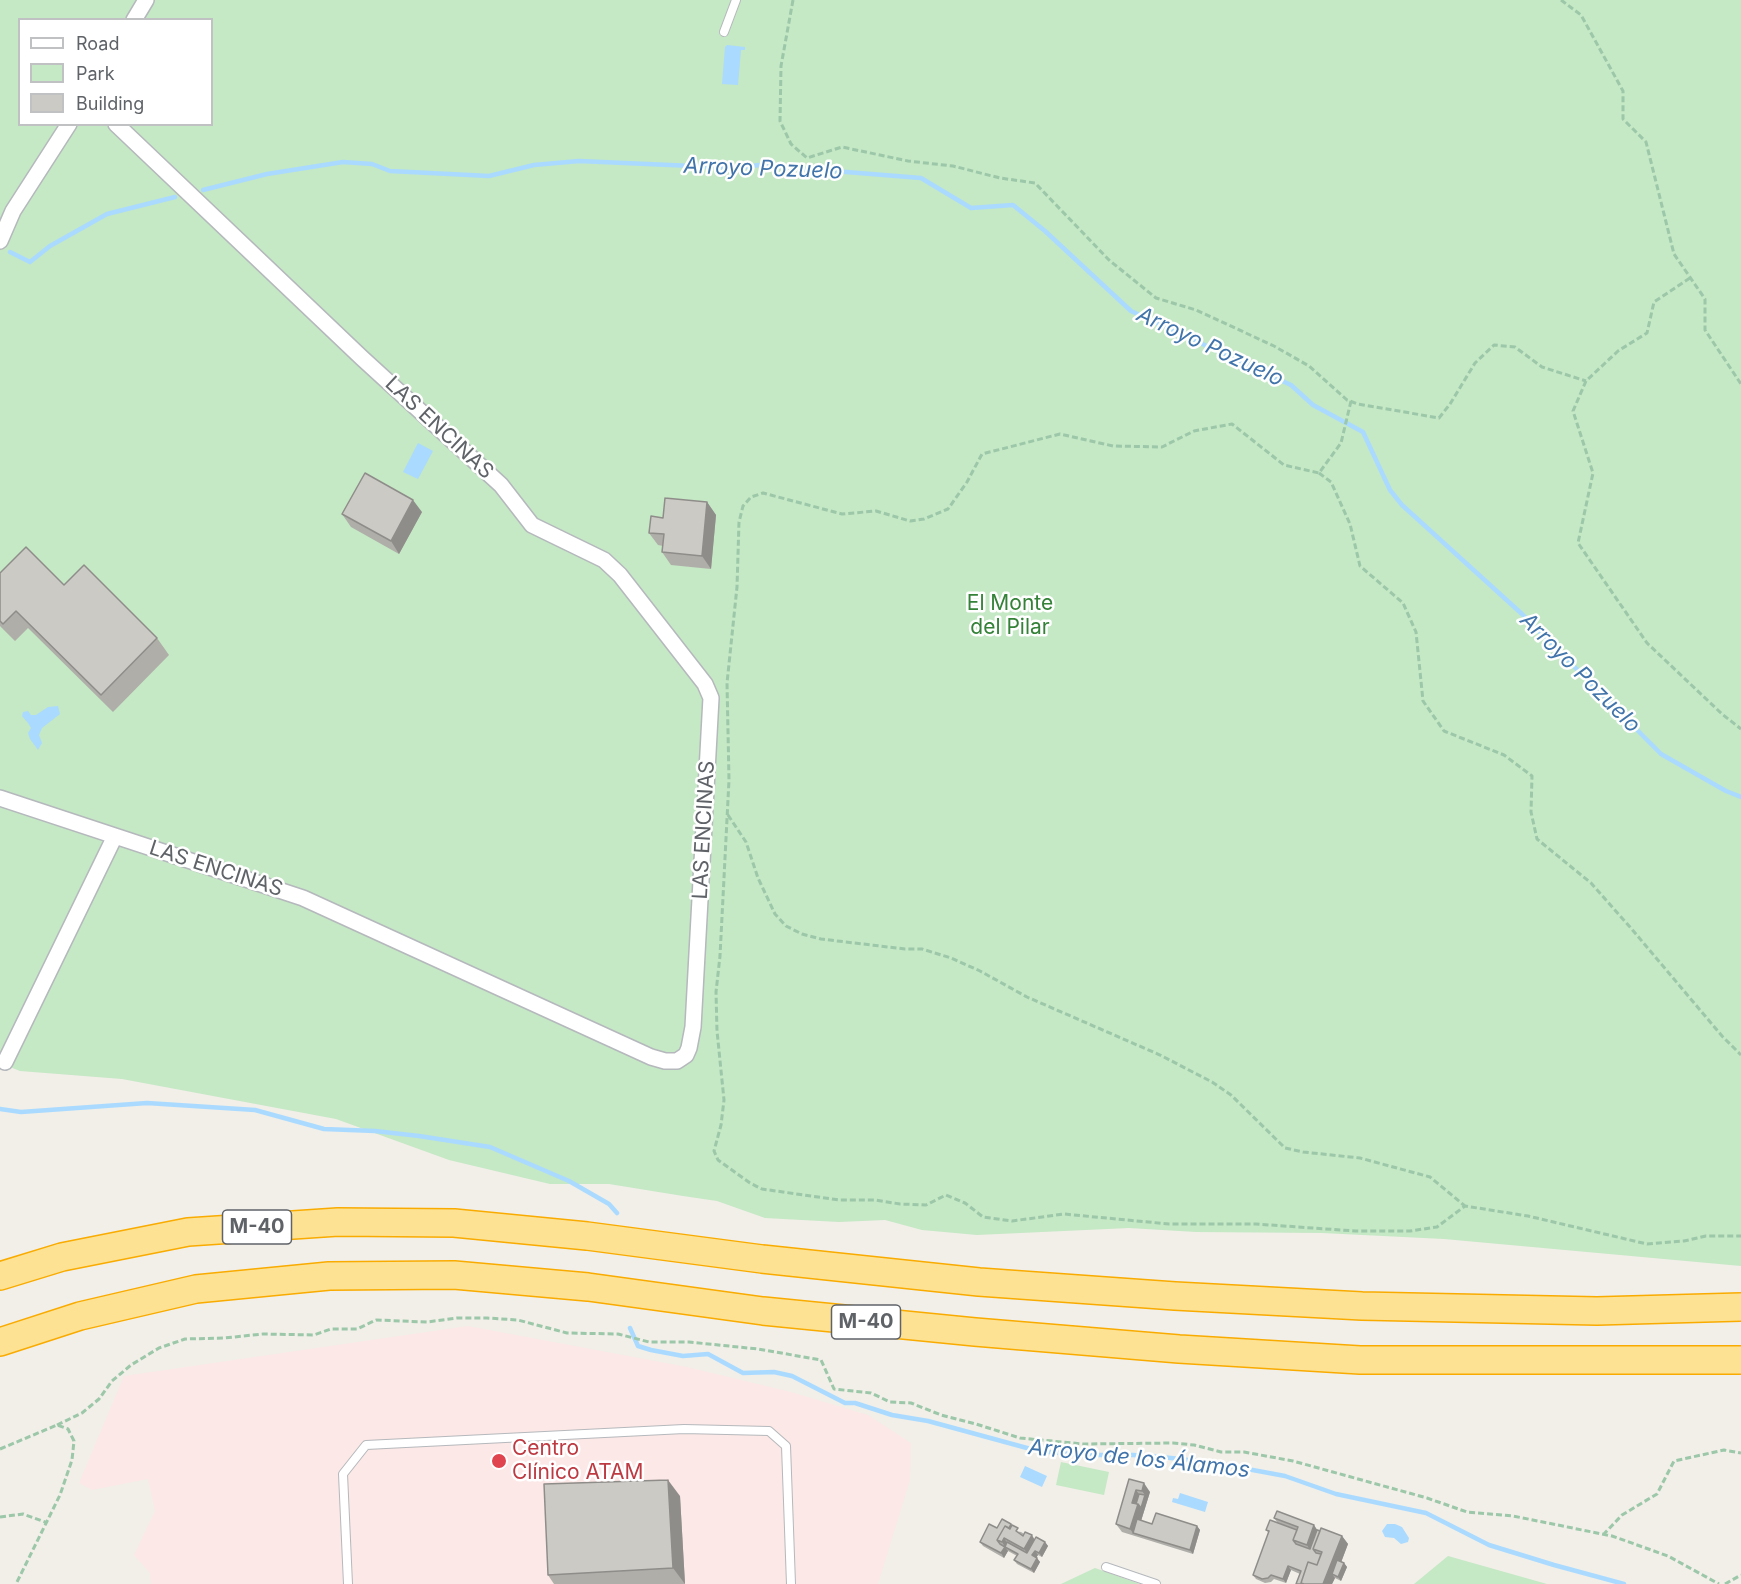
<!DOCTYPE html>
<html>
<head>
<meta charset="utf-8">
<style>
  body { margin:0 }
  #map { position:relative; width:1741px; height:1584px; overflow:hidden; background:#f1efe8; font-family:Inter,sans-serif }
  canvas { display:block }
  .legend { position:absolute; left:18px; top:18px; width:195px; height:108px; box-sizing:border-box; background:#fff; border:2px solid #bfc1c3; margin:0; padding:8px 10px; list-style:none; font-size:18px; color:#5f6368 }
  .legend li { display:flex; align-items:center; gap:12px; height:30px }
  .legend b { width:30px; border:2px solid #bfc1c3 }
</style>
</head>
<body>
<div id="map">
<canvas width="1741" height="1584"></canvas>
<ul class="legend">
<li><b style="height:8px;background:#fff"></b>Road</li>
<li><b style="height:16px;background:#c5e8c5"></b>Park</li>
<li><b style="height:16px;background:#cccac5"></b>Building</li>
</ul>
</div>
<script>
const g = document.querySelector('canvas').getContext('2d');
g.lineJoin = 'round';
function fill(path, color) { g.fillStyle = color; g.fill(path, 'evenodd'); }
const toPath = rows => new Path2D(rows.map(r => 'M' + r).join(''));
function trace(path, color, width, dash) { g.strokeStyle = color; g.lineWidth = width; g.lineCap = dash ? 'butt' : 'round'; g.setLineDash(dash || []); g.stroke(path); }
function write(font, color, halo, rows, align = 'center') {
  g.font = font + ' Inter,sans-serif'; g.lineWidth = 5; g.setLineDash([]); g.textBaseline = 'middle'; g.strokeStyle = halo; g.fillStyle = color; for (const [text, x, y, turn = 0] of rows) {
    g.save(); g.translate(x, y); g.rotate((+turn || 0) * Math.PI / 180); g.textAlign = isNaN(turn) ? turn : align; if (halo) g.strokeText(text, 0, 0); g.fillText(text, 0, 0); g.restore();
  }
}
fill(toPath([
  [468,1326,687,1367,791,1392,868,1415,911,1443,910,1480,878,1584,151,1584,150,1573,134,1555,155,1511,148,1479,92,1490,79,1483,124,1376]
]), '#fce8e6');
fill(toPath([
  [0,0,1741,0,1741,1266,1444,1239,1322,1233,1196,1232,1129,1228,977,1235,922,1230,885,1220,839,1222,765,1218,717,1201,683,1196,609,1184,550,1184,449,1160,336,1119,122,1079,20,1071,0,1063],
  [20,20,212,20,212,124,20,124],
  [1061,1462,1109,1472,1104,1495,1056,1485],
  [1448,1556,1547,1584,1414,1584],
  [1095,1568,1140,1584,1061,1584]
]), '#c5e8c5');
fill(toPath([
  [727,45,745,47,745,50,741,50,738,85,722,84,725,47],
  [418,443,433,451,418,479,403,472],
  [58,706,60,714,42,728,39,735,42,743,38,750,30,739,28,733,31,728,28,723,22,716,23,712,28,711,31,715,36,715,48,707],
  [1025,1466,1047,1476,1042,1487,1020,1477],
  [1180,1493,1208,1502,1205,1512,1172,1502,1173,1498,1178,1499],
  [1387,1524,1395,1524,1402,1527,1409,1538,1408,1542,1401,1544,1394,1538,1385,1537,1382,1531]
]), '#aadaff');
trace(toPath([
  [203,190,267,174,343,162,372,164,390,171,489,176,534,165,579,161,738,168,759,165,921,178,971,208,1013,205,1045,231,1131,311,1291,385,1313,405,1363,432,1390,490,1402,505,1522,614,1661,754,1726,791,1741,797],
  [10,252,30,262,50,246,107,214,175,197],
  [0,1109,21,1112,147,1103,255,1110,324,1129,375,1131,419,1136,490,1147,569,1181,609,1204,617,1213],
  [630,1328,638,1346,651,1350,683,1356,708,1354,743,1373,774,1372,792,1376,845,1403,855,1403,892,1415,928,1421,1038,1451,1081,1455,1133,1455,1162,1457,1215,1463,1285,1476,1336,1494,1426,1513,1489,1545,1554,1565,1624,1584]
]), '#aadaff', 4.5);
const lane = toPath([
  [724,32,736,0],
  [1106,1567,1156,1584],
  [348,1584,343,1474,366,1445,684,1429,769,1431,786,1446,791,1584]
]);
const street = toPath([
  [134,20,146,0],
  [0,241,13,211,69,124],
  [0,798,303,898,651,1057,665,1061,677,1061,686,1055,689,1048,693,1027,711,698,705,684,620,575,604,560,532,525,501,485,362,358,116,124],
  [5,1062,115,836]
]);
const highway = toPath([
  [0,1276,62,1257,188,1232,338,1222,454,1223,587,1236,762,1259,979,1282,1175,1296,1362,1306,1597,1311,1741,1307],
  [0,1342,80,1316,196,1289,329,1276,454,1275,588,1287,763,1311,975,1332,1179,1349,1360,1360,1741,1360]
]);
trace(lane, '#b5b8bc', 10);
trace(street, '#b5b8bc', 18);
trace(highway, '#f9ab00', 30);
trace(toPath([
  [793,0,781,66,780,121,791,144,807,158,842,147,908,161,953,166,1000,178,1035,183,1109,260,1156,298,1196,310,1274,346,1309,366,1347,400,1358,404,1439,418,1450,404,1475,363,1494,345,1515,347,1542,367,1586,381],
  [1561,0,1581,15,1623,91,1623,119,1646,142,1674,254,1705,299,1705,330,1741,384],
  [1690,278,1654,302,1647,333,1618,351,1586,381,1573,411,1593,473,1578,543,1647,643,1722,714,1741,729],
  [1351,401,1341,443,1319,473,1284,465,1232,424,1194,431,1162,447,1113,446,1060,434,982,454,967,482,948,509,924,519,910,521,876,511,842,514,763,493,751,497,743,506,739,522,737,587,727,683,729,780,720,956,716,992,717,1031,724,1100,721,1125,714,1151,718,1160,750,1183,762,1189,839,1200,875,1200,900,1204,926,1205,946,1195,965,1203,983,1217,1012,1221,1064,1214,1169,1224,1256,1224,1355,1231,1410,1231,1437,1227,1465,1206,1528,1216,1647,1244,1684,1241,1706,1236,1741,1236],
  [1319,473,1331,482,1350,524,1360,566,1403,603,1416,632,1423,701,1444,731,1504,755,1532,776,1531,812,1537,839,1591,883,1630,927,1722,1036,1741,1055],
  [728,815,746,842,758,878,775,914,786,926,802,934,821,939,905,949,922,949,951,958,980,971,1027,997,1160,1055,1212,1082,1231,1095,1285,1148,1303,1152,1360,1158,1430,1177,1465,1206],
  [57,1425,82,1413,99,1399,112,1381,131,1365,159,1348,185,1339,224,1338,263,1334,314,1335,331,1329,357,1329,376,1320,427,1322,457,1318,487,1318,518,1320,567,1333,618,1334,649,1342,689,1342,758,1349,821,1360,834,1389,871,1393,890,1402,911,1403,941,1415,976,1424,1020,1438,1083,1444,1173,1443,1194,1445,1221,1452,1244,1452,1293,1461,1427,1498,1467,1512,1513,1516,1612,1536,1668,1556,1719,1584],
  [0,1449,57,1425,68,1429,74,1441,72,1460,60,1495,16,1584],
  [0,1517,23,1514,45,1522],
  [1603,1535,1622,1515,1657,1494,1674,1461,1724,1450,1741,1453],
  [1725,1584,1741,1575]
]), '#9cc7a9', 3, [6, 3]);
trace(lane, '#fff', 8);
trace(street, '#fff', 15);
trace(highway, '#fde293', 27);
fill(toPath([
  [707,502,716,515,711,569,671,565,662,552,663,546,658,545,649,533,663,518],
  [422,512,399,554,351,527,342,514],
  [0,573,64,585,157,638,169,655,113,712,28,628,15,641,0,626],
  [1129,1479,1150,1492,1141,1521,1152,1524,1197,1526,1200,1530,1193,1554,1122,1532,1116,1524],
  [680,1496,685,1584,554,1584,548,1575],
  [1274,1518,1342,1536,1348,1544,1341,1562,1344,1563,1347,1567,1341,1581,1335,1578,1332,1584,1296,1584,1300,1574,1291,1570,1286,1583,1274,1579,1271,1582,1265,1583,1256,1579,1253,1575,1269,1533,1266,1530,1277,1522],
  [997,1528,1021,1532,1034,1540,1045,1542,1048,1546,1042,1557,1038,1555,1036,1557,1040,1562,1034,1573,1017,1564,1014,1560,1017,1556,1008,1551,1004,1558,983,1546,980,1542]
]), '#afaea9');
fill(toPath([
  [413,500,422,512,399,554,391,541],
  [707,502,716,515,711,569,702,556],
  [668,1480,680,1496,685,1584,673,1568],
  [1144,1483,1150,1492,1137,1534,1133,1533,1130,1529,1132,1503,1136,1490,1142,1498,1145,1495,1142,1491],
  [1011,1524,1014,1528,1004,1538,1010,1547,1005,1547,1002,1542],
  [1314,1525,1320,1534,1312,1554,1307,1545],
  [1197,1526,1200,1530,1193,1554,1190,1550],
  [1032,1535,1037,1544,1030,1557,1024,1549],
  [1342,1536,1348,1544,1336,1576,1332,1574,1335,1578,1332,1584,1323,1584],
  [1045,1542,1048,1546,1042,1557,1039,1553],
  [1005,1547,1008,1551,1004,1558,1001,1553],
  [1035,1551,1038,1555,1035,1560,1032,1555],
  [1037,1558,1040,1562,1034,1573,1031,1569],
  [1344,1563,1347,1567,1341,1581,1338,1577],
  [1288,1566,1291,1570,1286,1583,1283,1579]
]), '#8f8d8a');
const building = toPath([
  [365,473,413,500,391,541,342,514,365,473],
  [665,498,707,502,702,556,662,552,664,534,649,533,651,516,663,518,665,498],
  [26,547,64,585,84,565,157,638,101,695,16,611,3,624,0,621,0,573,26,547],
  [1129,1479,1144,1483,1142,1491,1136,1490,1132,1503,1138,1504,1130,1529,1116,1524,1129,1479],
  [668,1480,673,1568,548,1575,544,1484,668,1480],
  [1139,1494,1145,1495,1141,1508,1138,1504,1136,1504,1139,1494],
  [1277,1511,1314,1525,1307,1545,1293,1540,1298,1527,1274,1518,1277,1511],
  [1156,1513,1197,1526,1190,1550,1133,1533,1137,1519,1152,1524,1156,1513],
  [1002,1519,1011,1524,1009,1528,1005,1526,997,1540,1000,1544,1005,1547,1001,1553,980,1542,989,1524,997,1528,1002,1519],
  [1270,1520,1297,1530,1293,1540,1296,1544,1310,1549,1317,1530,1320,1531,1313,1549,1316,1553,1321,1554,1317,1565,1308,1562,1301,1583,1302,1584,1296,1584,1301,1571,1288,1566,1283,1579,1271,1575,1268,1578,1262,1579,1253,1575,1269,1531,1266,1530,1270,1520],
  [1012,1525,1018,1528,1016,1531,1023,1536,1025,1532,1032,1535,1024,1549,1004,1538,1002,1542,997,1540,1005,1526,1010,1529,1012,1525],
  [1321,1528,1342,1536,1323,1584,1304,1584,1301,1583,1308,1562,1317,1565,1322,1552,1313,1549,1321,1528],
  [1036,1537,1045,1542,1039,1553,1035,1551,1032,1555,1037,1558,1031,1569,1014,1560,1018,1554,1005,1547,1007,1542,1027,1553,1036,1537],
  [1337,1560,1344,1563,1338,1577,1332,1574,1337,1560]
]);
fill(building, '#cccac5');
trace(building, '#8f8d8a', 1.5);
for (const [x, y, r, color] of [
  [499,1461,8,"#e0444e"]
]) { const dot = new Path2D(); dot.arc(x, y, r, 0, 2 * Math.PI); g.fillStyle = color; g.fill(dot); trace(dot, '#fff', 2); }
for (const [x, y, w] of [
  [257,1227,69],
  [866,1322,69]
]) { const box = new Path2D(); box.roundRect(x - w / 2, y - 17, w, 34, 4.5); g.fillStyle = '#fff'; g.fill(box); trace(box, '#5f6368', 1.5); }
write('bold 20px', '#5f6368', null, [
  ["M-40",257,1227],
  ["M-40",866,1322]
]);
write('21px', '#5f6368', '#fff', [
  ["LAS ENCINAS",439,428,43],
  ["LAS ENCINAS",704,830,-87],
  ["LAS ENCINAS",216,869,18]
]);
write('21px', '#348238', '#fff', [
  ["El Monte",1010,604],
  ["del Pilar",1010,628]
]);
write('21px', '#be3a42', '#fff', [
  ["Centro",512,1449],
  ["Clínico ATAM",512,1473]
], 'left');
write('italic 22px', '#4174aa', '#fff', [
  ["Arroyo Pozuelo",763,169,2],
  ["Arroyo Pozuelo",1210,347,25],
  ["Arroyo Pozuelo",1580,673,45],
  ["Arroyo de los Álamos",1139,1459,6]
]);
</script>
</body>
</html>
